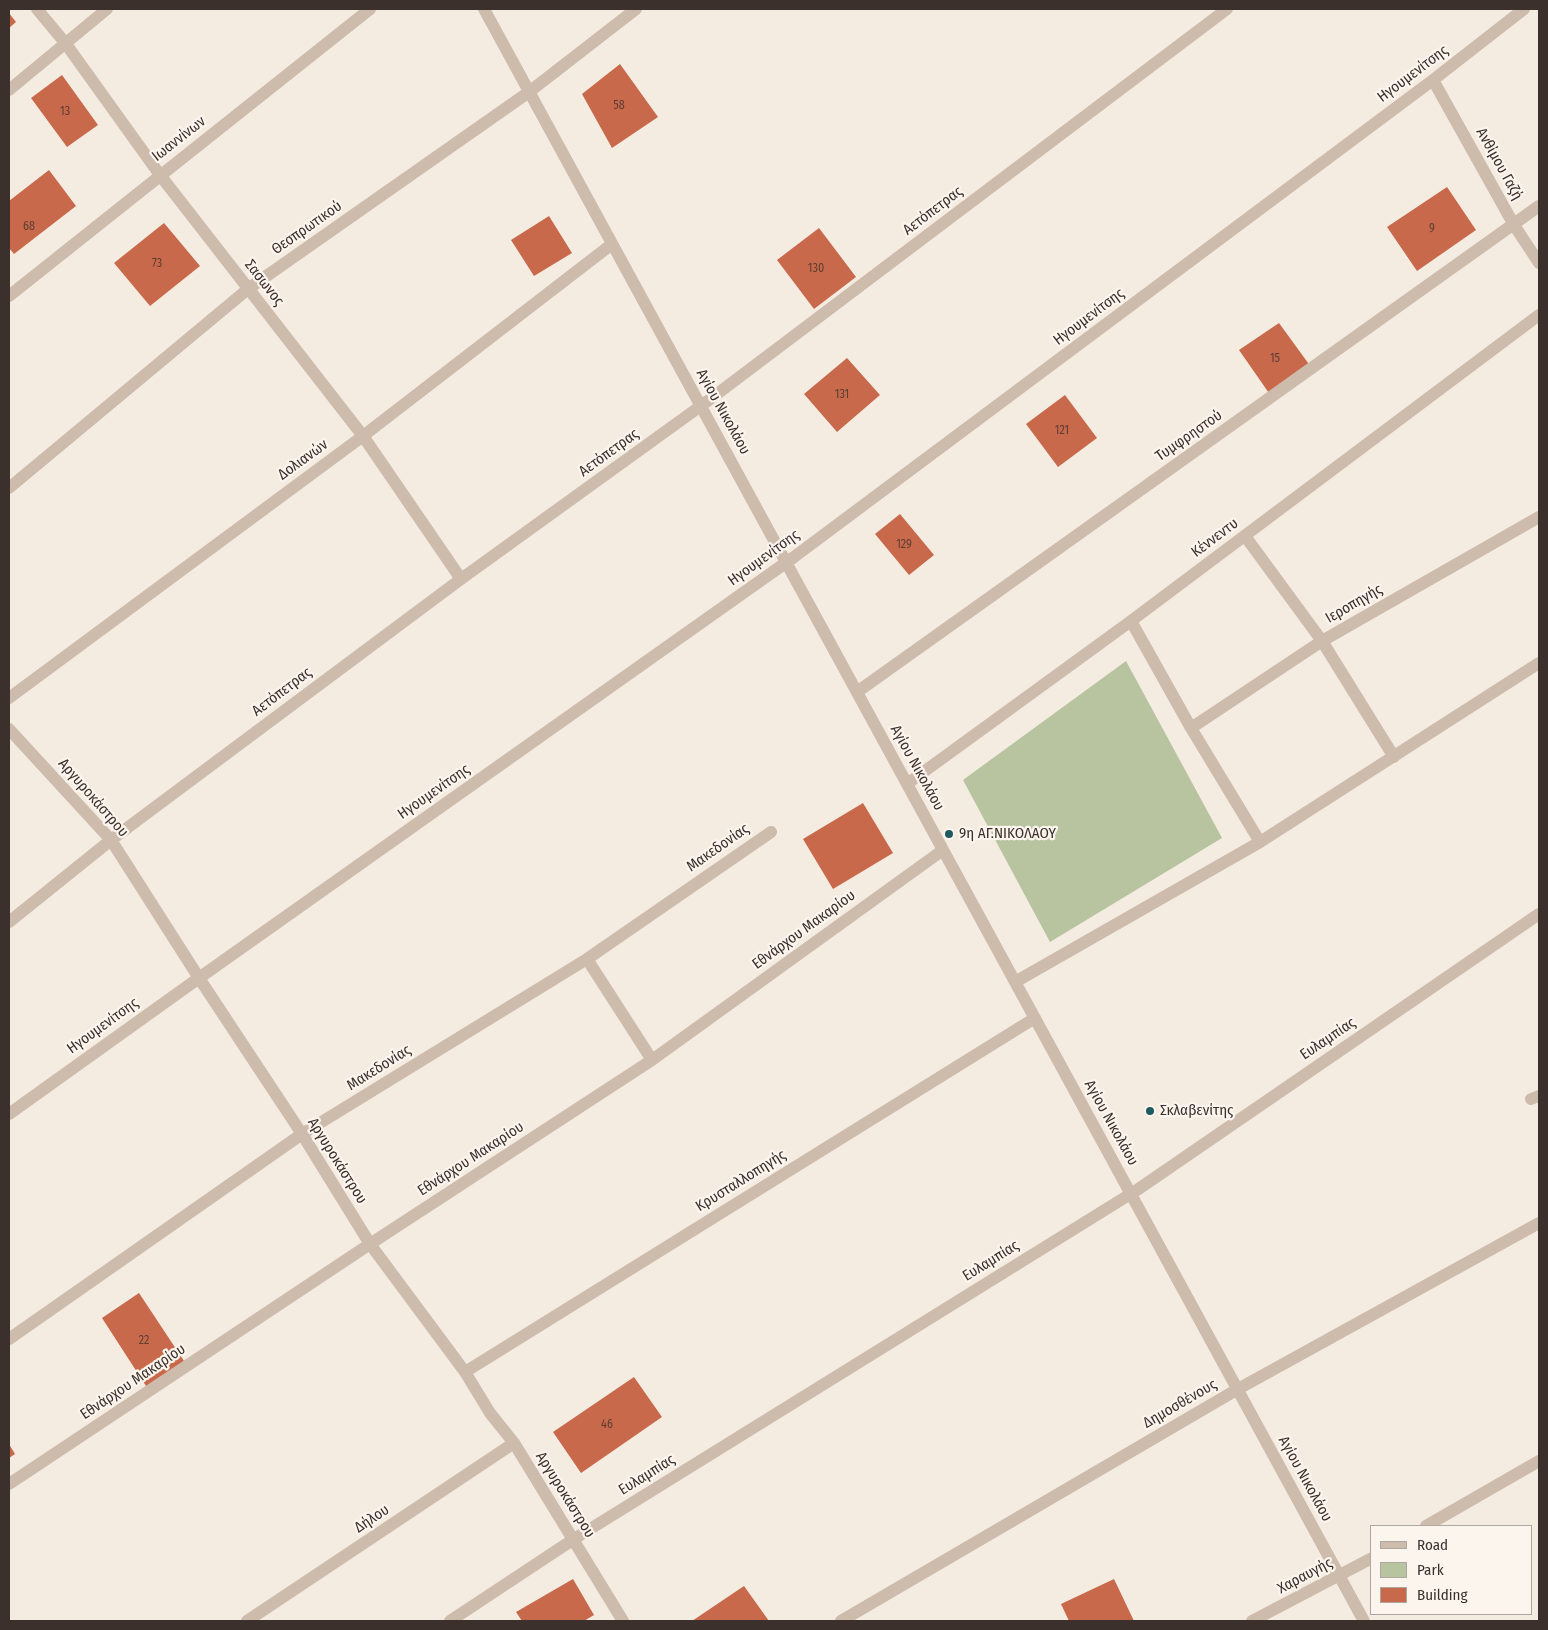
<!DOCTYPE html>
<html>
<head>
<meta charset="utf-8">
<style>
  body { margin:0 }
  #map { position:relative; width:1548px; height:1630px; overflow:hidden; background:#f4ebe1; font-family:"Fira Sans Condensed",sans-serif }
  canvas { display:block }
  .frame { position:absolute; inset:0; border:10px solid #3b302b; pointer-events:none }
  .legend { position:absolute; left:1370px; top:1525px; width:162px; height:90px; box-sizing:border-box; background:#fbf5ee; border:1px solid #aea6a0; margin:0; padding:6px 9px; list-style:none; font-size:15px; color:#3b302b }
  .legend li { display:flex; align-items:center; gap:10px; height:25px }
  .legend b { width:25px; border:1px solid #aea6a0 }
</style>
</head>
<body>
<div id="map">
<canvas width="1548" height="1630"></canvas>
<div class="frame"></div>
<ul class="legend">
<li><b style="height:6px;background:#cdbbac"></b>Road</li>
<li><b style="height:14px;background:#b8c4a0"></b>Park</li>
<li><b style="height:14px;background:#c8694b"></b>Building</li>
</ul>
</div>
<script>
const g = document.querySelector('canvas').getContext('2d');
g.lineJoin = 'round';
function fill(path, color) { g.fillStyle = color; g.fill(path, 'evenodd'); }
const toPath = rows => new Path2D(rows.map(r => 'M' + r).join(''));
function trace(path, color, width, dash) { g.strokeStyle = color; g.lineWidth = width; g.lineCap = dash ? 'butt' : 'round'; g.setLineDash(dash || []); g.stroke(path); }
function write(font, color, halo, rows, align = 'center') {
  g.font = font + ' "Fira Sans Condensed",sans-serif'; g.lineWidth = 4.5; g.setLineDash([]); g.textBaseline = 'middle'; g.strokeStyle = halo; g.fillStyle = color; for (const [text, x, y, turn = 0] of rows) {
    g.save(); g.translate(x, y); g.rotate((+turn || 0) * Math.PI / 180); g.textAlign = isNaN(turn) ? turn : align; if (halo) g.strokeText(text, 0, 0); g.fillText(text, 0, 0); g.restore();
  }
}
fill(toPath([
  [1126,661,1222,838,1050,942,963,780]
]), '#b8c4a0');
fill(toPath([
  [9,13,16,22,9,28],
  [620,64,658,117,612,148,582,94],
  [62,75,98,125,67,147,31,98],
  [49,170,76,206,14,254,9,248,9,201],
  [1447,187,1476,230,1417,271,1387,227],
  [549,216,572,253,534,276,511,240],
  [164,223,200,266,150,306,114,263],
  [819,228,856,277,814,309,777,260],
  [1279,323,1311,367,1271,396,1239,350],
  [847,358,880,395,837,432,804,394],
  [1065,395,1097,438,1058,467,1026,424],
  [900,514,934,555,909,575,875,534],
  [863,803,893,853,833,889,803,839],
  [139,1293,186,1364,148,1389,102,1318],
  [634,1377,662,1417,581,1473,553,1432],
  [9,1444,15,1454,9,1458],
  [573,1579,594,1615,584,1621,522,1621,516,1612],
  [1114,1579,1134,1621,1069,1621,1061,1604],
  [744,1586,769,1621,692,1621]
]), '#c8694b');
trace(toPath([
  [37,9,66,44,160,175,363,436,461,579],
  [484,9,1364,1621],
  [1433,80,1514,225,1539,263],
  [9,90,107,9],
  [9,296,370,9],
  [9,488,248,289,529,92,636,9],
  [1245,536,1322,641,1394,757],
  [1131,621,1191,728,1260,842],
  [857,692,1539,206],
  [9,698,363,436,612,244],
  [1191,728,1322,641,1539,517],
  [9,729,111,840,199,978,302,1134,370,1244,465,1372,490,1413,514,1443,623,1621],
  [907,784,1131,621,1539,315],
  [9,922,111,840,461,579,709,400,1227,9],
  [587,959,652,1060],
  [1015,982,1260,842,1539,663],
  [1531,1099,1539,1096],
  [9,1114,199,978,794,557,1433,80,1524,9],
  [9,1339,302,1134,587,959,771,832],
  [465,1372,1035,1018],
  [9,1484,370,1244,652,1060,943,850],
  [1426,1526,1539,1461],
  [247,1621,514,1443],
  [450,1621,574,1539,1137,1190,1539,914],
  [841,1621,1238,1389,1539,1223],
  [1252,1621,1372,1558]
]), '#cdbbac', 12);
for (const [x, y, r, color] of [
  [949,834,5,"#1f5a5e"],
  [1150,1111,5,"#1f5a5e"]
]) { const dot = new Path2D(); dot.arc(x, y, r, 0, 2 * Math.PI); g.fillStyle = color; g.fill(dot); trace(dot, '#fbf5ee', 2); }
write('12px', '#5e3e33', null, [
  ["58",619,106],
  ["13",65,112],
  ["68",29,227],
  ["9",1432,229],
  ["73",157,264],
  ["130",816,269],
  ["15",1275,359],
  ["131",842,395],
  ["121",1062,431],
  ["129",904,545],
  ["22",144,1341],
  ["46",607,1425]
]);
write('15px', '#3b302b', '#fbf5ee', [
  ["Ηγουμενίτσης",1413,74,-37],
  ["Ιωαννίνων",179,139,-38],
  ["Ανθίμου Γαζή",1499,164,61],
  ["Αετόπετρας",933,211,-37],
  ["Θεσπρωτικού",307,228,-35],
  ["Σασωνος",264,283,52],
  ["Ηγουμενίτσης",1089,317,-37],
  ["Αγίου Νικολάου",723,412,61],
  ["Τυμφρηστού",1189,436,-35],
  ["Αετόπετρας",609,453,-36],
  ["Δολιανών",303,460,-36],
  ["Κέννεντυ",1215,538,-37],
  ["Ηγουμενίτσης",764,558,-36],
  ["Ιεροπηγής",1354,604,-30],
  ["Αετόπετρας",282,692,-37],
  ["Αγίου Νικολάου",917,768,61],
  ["Ηγουμενίτσης",434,792,-35],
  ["Αργυροκάστρου",93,798,49],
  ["Μακεδονίας",718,848,-35],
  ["Εθνάρχου Μακαρίου",804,930,-36],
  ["Ηγουμενίτσης",103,1026,-36],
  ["Ευλαμπίας",1328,1039,-34],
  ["Μακεδονίας",379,1068,-32],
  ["Αγίου Νικολάου",1111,1123,61],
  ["Εθνάρχου Μακαρίου",471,1159,-33],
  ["Αργυροκάστρου",337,1161,58],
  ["Κρυσταλλοπηγής",741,1181,-32],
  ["Ευλαμπίας",991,1261,-32],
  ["Εθνάρχου Μακαρίου",133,1382,-34],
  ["Δημοσθένους",1180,1404,-30],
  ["Ευλαμπίας",647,1475,-32],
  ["Αγίου Νικολάου",1305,1479,61],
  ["Αργυροκάστρου",565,1495,58],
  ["Δήλου",372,1519,-34],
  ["Χαραυγής",1305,1576,-28]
]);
write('15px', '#3b302b', '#fbf5ee', [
  ["9η ΑΓ.ΝΙΚΟΛΑΟΥ",959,834],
  ["Σκλαβενίτης",1160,1111]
], 'left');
</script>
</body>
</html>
